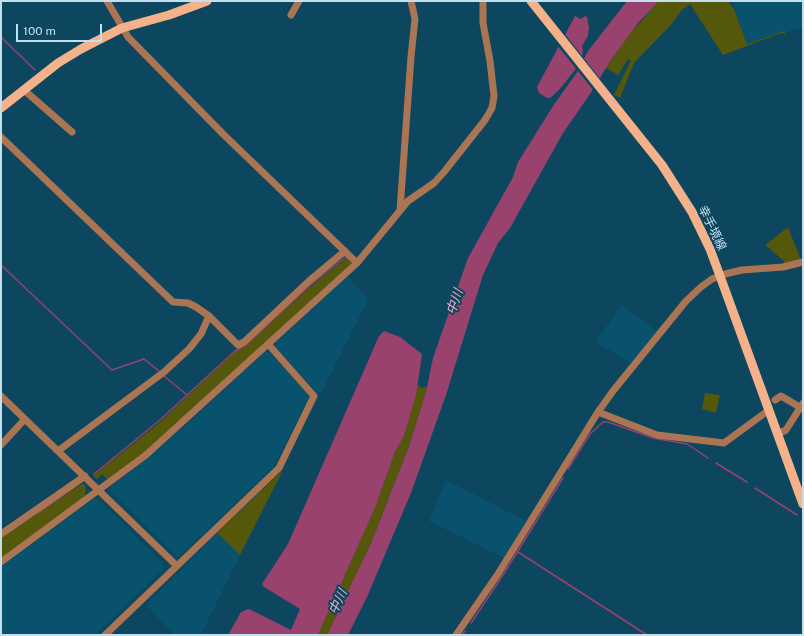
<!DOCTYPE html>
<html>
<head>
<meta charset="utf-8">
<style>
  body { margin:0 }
  #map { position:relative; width:804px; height:636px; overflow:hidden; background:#0c475f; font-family:"Public Sans",sans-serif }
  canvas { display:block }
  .frame { position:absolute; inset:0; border:2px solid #c4dfee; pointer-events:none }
  .scale { position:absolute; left:16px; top:24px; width:86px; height:18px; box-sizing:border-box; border:2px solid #c4dfee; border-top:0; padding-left:5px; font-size:12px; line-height:14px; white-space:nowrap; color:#c4dfee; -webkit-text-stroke:3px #0c475f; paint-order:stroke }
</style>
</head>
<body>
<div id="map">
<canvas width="804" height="636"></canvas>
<div class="frame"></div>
<div class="scale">100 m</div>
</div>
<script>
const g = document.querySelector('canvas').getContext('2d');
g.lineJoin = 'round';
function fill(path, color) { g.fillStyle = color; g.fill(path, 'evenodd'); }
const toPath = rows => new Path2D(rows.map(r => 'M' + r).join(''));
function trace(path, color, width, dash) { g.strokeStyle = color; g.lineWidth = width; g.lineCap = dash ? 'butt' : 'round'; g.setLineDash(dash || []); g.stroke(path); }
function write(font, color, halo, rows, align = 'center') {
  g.font = font + ' "Public Sans","Noto Sans JP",sans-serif'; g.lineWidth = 4; g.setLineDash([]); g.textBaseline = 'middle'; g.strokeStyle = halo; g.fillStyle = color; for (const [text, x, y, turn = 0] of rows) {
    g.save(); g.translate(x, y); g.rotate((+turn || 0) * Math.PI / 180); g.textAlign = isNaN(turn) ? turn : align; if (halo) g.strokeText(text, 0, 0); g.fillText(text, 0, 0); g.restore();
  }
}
fill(toPath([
  [732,1,803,1,803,27,747,44],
  [348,277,368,300,320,395,276,348,276,342],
  [622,305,657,331,631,363,595,342],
  [265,352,270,353,308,394,308,399,274,466,180,556,176,556,110,491,111,486,152,456],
  [446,480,526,521,504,558,429,521],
  [94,499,98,499,162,562,163,570,95,635,1,635,1,567],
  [217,533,240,555,201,635,174,635,146,605]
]), '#09526e');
fill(toPath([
  [659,1,728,1,734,9,747,44,784,31,786,35,781,33,723,55,690,4,682,10,670,26,634,63,620,98,614,95,631,60,628,59,618,75,606,68,627,37],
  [788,227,800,258,800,260,784,265,784,261,765,245],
  [348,257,351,260,351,264,143,454,108,480,102,474,97,479,93,476,158,424,236,351,247,345,305,291],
  [418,384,421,388,428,386,426,392,409,446,372,541,327,635,318,635,375,508,395,452,404,436],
  [705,393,720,395,716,413,702,409],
  [283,470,240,555,217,533],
  [83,483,86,487,85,496,1,558,1,539,4,536]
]), '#55570b');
fill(toPath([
  [627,1,659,1,638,23,611,60,590,94,563,133,510,228,498,243,483,275,446,395,411,493,367,597,348,635,327,635,372,541,409,446,426,392,433,358,468,258,513,177,518,162,555,103,576,74,588,51],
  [575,16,581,19,585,16,587,17,589,28,588,36,582,46,583,52,581,58,575,70,559,90,550,98,547,98,539,93,537,87],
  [384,331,400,337,422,354,416,395,404,436,395,452,375,508,318,635,228,635,241,612,249,609,291,630,300,609,264,587,262,584,288,544,379,336]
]), '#98426d');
fill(toPath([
  [564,33,601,80,594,91,557,45]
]), '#0c475f');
trace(toPath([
  [1,37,35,70],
  [1,265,112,370,144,359,160,372],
  [164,376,187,395],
  [716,463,747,482],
  [568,469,590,434,603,422,608,422,653,438,687,444,708,458],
  [94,474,160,420,235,351,246,345,308,287,346,257],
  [755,488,797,515],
  [38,513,79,484],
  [518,552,647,635],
  [471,623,503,575,563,478],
  [462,635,465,631]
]), '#98426d', 1.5);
trace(toPath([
  [107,1,128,37,223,134,357,263],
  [291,15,299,1],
  [24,90,72,132],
  [1,137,173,302,188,303,196,307,209,316,238,345,244,342,309,281,345,251],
  [400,210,411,57,415,19,411,1],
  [1,396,177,566],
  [775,400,781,396,803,409],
  [598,412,657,435,724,443,769,410],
  [778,434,786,430,803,403],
  [1,445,25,419],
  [58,451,164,372,189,349,201,334,209,316],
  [1,534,85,476],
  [1,562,146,455,357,263,408,201,434,183,444,172,485,120,492,108,494,96,490,61,483,23,483,1],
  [105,635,279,468,314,396,268,344],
  [456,635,498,574,598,412,613,391,686,301,701,287,712,279,725,274,742,270,783,267,803,262]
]), '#ab7453', 7);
trace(toPath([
  [531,1,662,165,692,212,710,249,720,276,803,504],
  [1,108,58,63,81,49,122,28,169,15,207,1]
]), '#f4b18a', 9);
write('12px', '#c4dfee', '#0c475f', [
  ["幸手境線",712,228,64]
]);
write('italic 13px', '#f4accb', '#0c475f', [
  ["中川",455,302,-71],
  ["中川",338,602,-65]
]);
</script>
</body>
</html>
